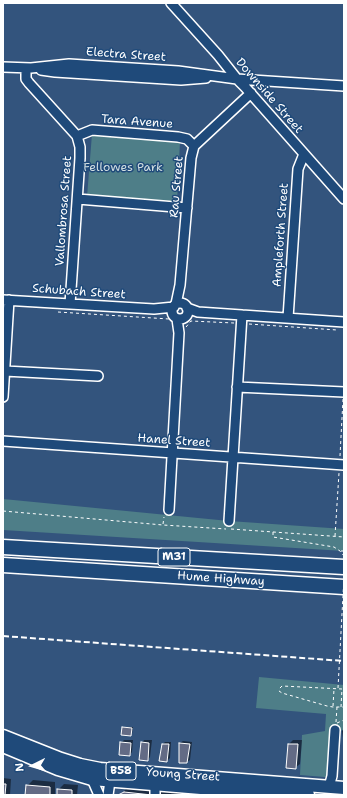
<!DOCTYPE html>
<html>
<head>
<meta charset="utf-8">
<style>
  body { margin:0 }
  #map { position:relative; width:347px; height:798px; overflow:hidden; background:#33547d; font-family:"Shantell Sans",sans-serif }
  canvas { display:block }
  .frame { position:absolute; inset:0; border:4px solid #fff; pointer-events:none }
  .north { position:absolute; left:12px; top:746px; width:40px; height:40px; -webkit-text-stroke:3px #1f4a7a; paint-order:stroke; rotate:265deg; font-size:11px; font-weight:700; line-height:16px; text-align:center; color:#fff }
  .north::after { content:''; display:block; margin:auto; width:14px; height:18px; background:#fff; clip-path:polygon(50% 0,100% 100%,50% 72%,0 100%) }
</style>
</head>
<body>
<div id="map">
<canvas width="347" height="798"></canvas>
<div class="frame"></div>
<div class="north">N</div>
</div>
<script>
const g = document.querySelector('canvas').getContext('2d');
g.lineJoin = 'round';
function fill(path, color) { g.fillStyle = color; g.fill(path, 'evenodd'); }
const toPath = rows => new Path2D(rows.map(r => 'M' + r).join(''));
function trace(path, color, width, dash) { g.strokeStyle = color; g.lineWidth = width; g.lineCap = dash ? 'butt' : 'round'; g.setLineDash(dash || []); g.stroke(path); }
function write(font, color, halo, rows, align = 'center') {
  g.font = font + ' "Shantell Sans",sans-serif'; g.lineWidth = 3; g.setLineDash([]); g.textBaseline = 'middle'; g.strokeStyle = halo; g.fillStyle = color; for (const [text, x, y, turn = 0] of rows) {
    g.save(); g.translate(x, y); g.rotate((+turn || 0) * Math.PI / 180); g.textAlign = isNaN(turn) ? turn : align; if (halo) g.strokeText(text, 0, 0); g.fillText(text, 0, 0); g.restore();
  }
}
fill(toPath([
  [92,134,180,141,177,203,87,197],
  [3,499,229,521,344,529,344,551,3,530],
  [259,677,344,685,344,729,339,732,337,778,300,775,302,735,325,731,326,714,256,708]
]), '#4e7e88');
fill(toPath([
  [124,727,133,727,132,734,131,735,123,728],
  [344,729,344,738,343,738,342,731],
  [124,740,133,740,132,752,130,755,121,743],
  [144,740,152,740,150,757,148,760,142,743],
  [293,740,302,740,300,764,295,768,287,767,289,744],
  [183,741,192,742,190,760,187,762,180,743],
  [165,742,171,742,170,758,167,761,163,744],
  [3,778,11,779,10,795,3,795],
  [33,780,55,782,55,795,26,795,27,786],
  [64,784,78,785,77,795,58,795,58,790],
  [126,789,155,791,157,795,120,795],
  [162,791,174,792,176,791,208,795,159,795]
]), '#0007');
const building = toPath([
  [122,727,132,728,131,736,121,735,122,727],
  [120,742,131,743,130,756,119,755,120,742],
  [141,742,149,743,148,761,139,760,141,742],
  [179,743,190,744,187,763,179,763,179,743],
  [162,744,169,744,167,762,159,761,162,744],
  [288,744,298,744,296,769,286,768,288,744],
  [3,784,6,784,5,795,3,795,3,784],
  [26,785,50,787,50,795,25,795,26,785],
  [57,789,72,790,72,795,57,795,57,789],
  [124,792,152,795,118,795,124,792]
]);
fill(building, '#636b85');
trace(building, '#fff', 1);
const minor = toPath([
  [171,3,218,55,237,79,245,87,344,199],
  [3,67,31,68,69,64,178,71,237,79,344,86],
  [26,68,26,79,29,83,77,136,80,147,80,158,70,304],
  [41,70,55,72,181,80,206,78],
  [77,136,92,130,178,137,187,139,194,146],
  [78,199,187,208],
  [3,300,154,309,174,307],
  '172 311a8 8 0 1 1 16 0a8 8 0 1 1-16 0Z',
  [176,304,180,285,191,158,194,146,251,93],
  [187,308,198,312,344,322],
  [288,318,298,169,304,154],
  [5,371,98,376],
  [237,387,344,392],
  [3,397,9,300],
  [3,441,344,465],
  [169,510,179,333,177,319],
  [229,521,242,315],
  [92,779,99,795],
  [329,787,332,776,335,730],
  [108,795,110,781],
  [155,795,155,785]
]);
const major = toPath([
  [3,736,61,759,80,765,100,769,344,788],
  [3,746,58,769,92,779,213,789,308,795]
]);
const highway = toPath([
  [3,547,344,567],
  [3,565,344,587]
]);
trace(minor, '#fff', 12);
trace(major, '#fff', 15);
trace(highway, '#fff', 17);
trace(toPath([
  [58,312,169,319],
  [249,324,337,330],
  [186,327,191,321,234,323],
  [340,456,343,399],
  [3,511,163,525,226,529],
  [163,524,164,517],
  [231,529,344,537],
  [273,532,273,537,334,547,340,551,344,556],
  [335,536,339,473],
  [341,551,344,551],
  [333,706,334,689],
  [341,707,342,689,282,686,280,688,279,691,282,693,327,706,333,707,344,707],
  [336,722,337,707],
  [337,723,344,720]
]), '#fff', 1, [3, 3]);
trace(minor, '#1f4a7a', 9);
trace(major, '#1f4a7a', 12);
trace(highway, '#1f4a7a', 14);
trace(toPath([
  [3,636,344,661]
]), '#fff', 2, [6, 3]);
trace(toPath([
  [338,688,344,577]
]), '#fff', 1, [3, 3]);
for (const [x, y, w] of [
  [174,557,32],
  [121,771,30]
]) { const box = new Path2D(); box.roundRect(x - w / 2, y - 9, w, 18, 3); g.fillStyle = '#1f4a7a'; g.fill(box); trace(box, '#fff', 1); }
write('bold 11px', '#fff', null, [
  ["M31",174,557],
  ["B58",121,771]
]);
write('12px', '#fff', '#1f4a7a', [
  ["Electra Street",126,55,4],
  ["Downside Street",269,96,49],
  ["Tara Avenue",137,122,4],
  ["Rau Street",177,187,-85],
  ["Vallombrosa Street",64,211,-86],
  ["Ampleforth Street",281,235,-86],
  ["Schubach Street",79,292,4],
  ["Hanel Street",174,441,4],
  ["Hume Highway",221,579,4],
  ["Young Street",183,775,4]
]);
write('12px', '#d3dfe1', '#1f4a7a', [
  ["Fellowes Park",123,168]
]);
</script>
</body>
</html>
